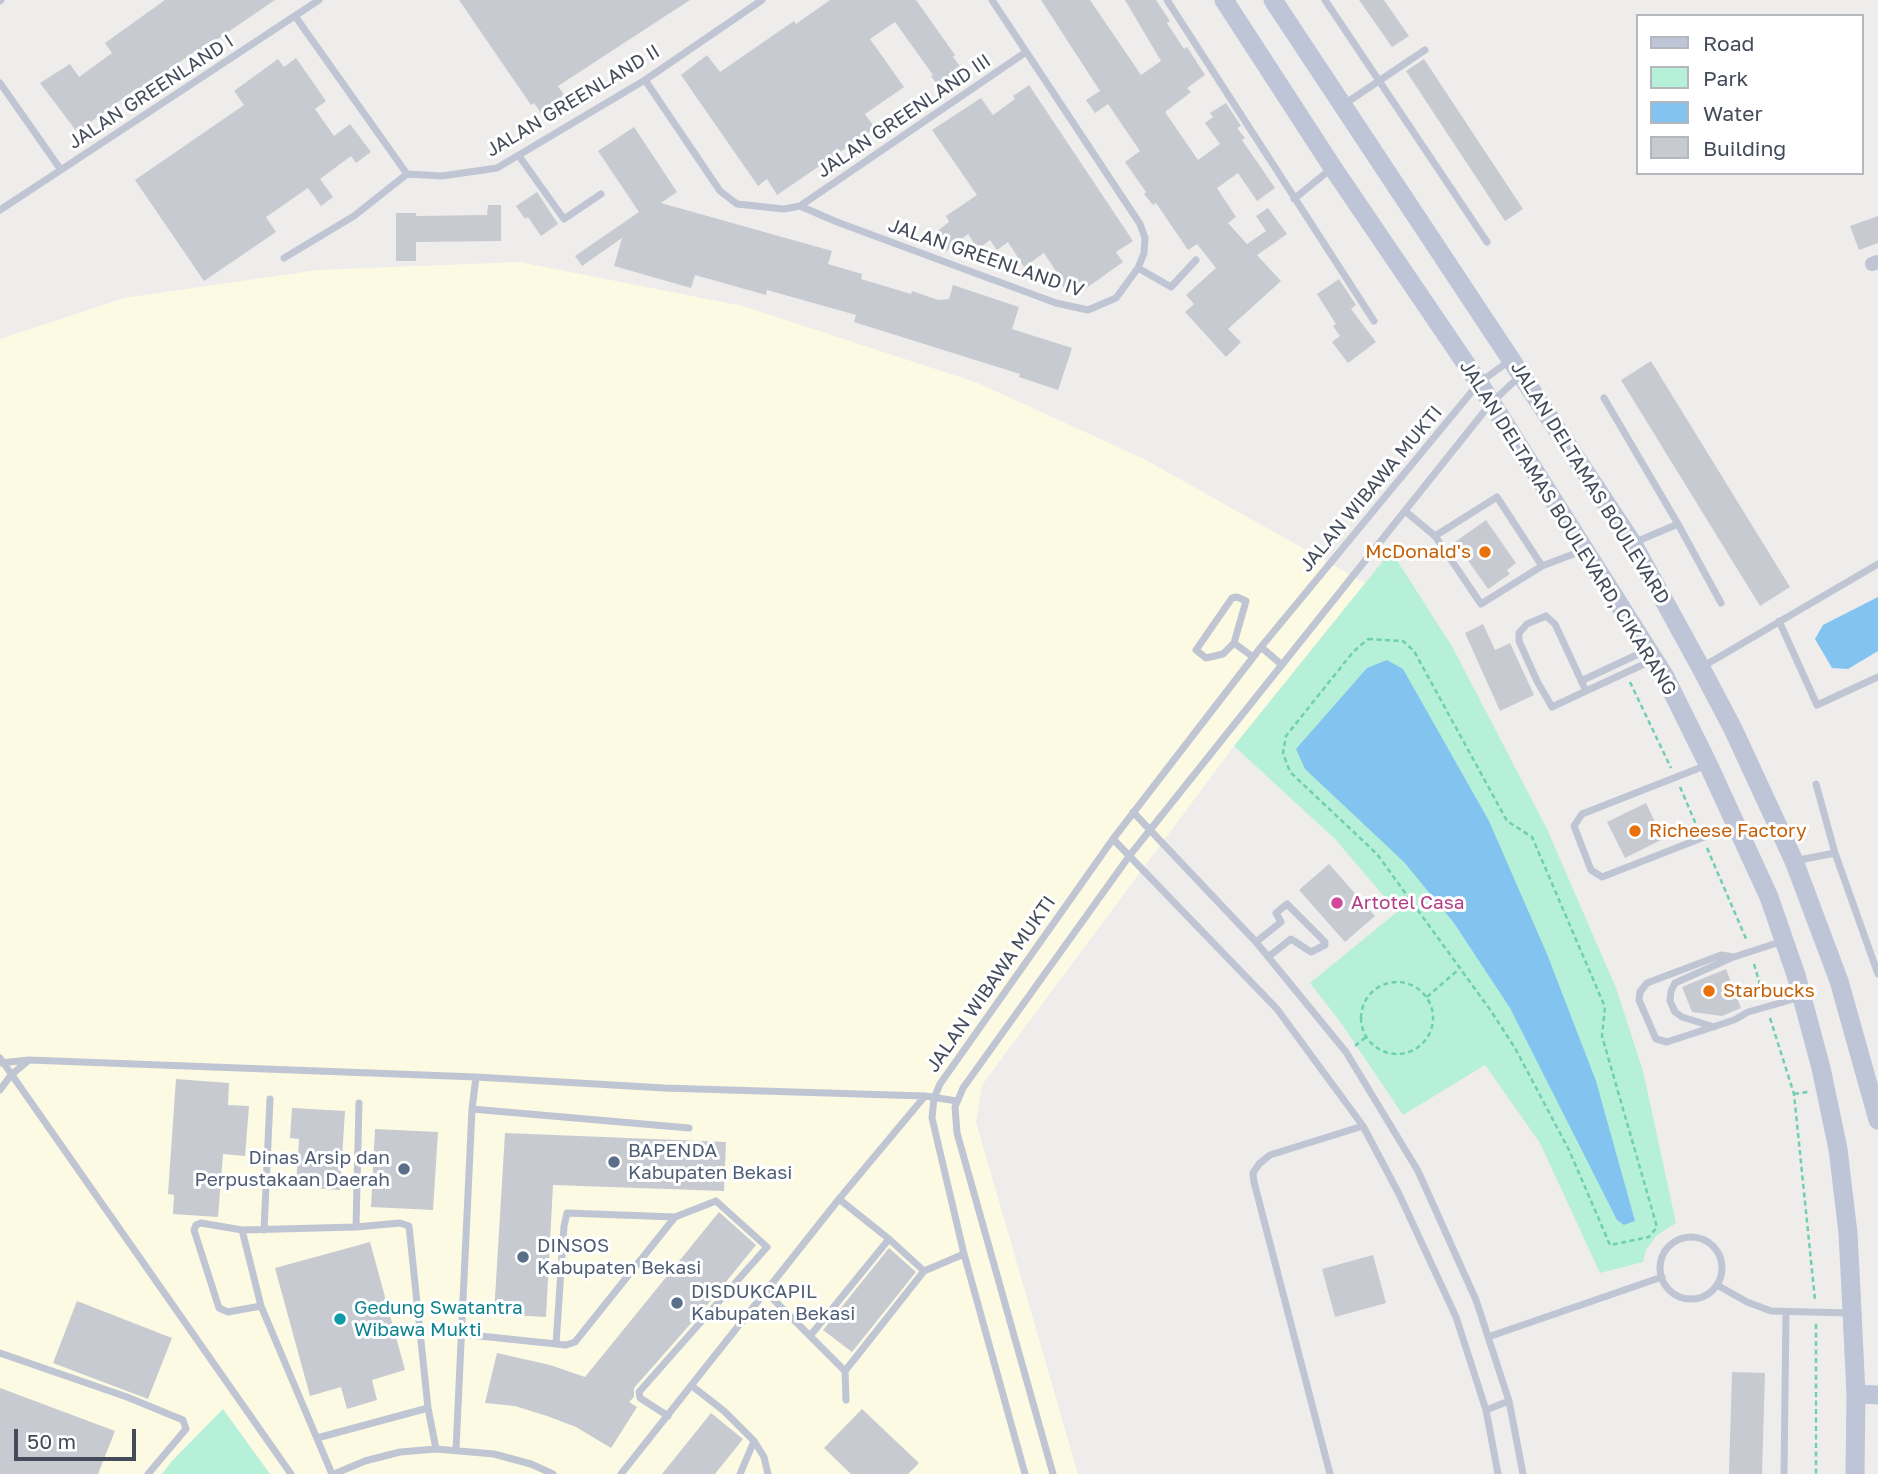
<!DOCTYPE html>
<html>
<head>
<meta charset="utf-8">
<style>
  body { margin:0 }
  #map { position:relative; width:1878px; height:1474px; overflow:hidden; background:#efecec; font-family:"Golos Text",sans-serif }
  canvas { display:block }
  .legend { position:absolute; left:1636px; top:14px; width:228px; height:161px; box-sizing:border-box; background:#fff; border:2px solid #b4b7bd; margin:0; padding:9px 12px; list-style:none; font-size:21px; color:#444b5a }
  .legend li { display:flex; align-items:center; gap:14px; height:35px }
  .legend b { width:35px; border:2px solid #b4b7bd }
  .scale { position:absolute; left:14px; top:1429px; width:122px; height:32px; box-sizing:border-box; border:4px solid #444b5a; border-top:0; padding-left:9px; font-size:21px; line-height:24px; white-space:nowrap; color:#444b5a; -webkit-text-stroke:5px #fff; paint-order:stroke }
</style>
</head>
<body>
<div id="map">
<canvas width="1878" height="1474"></canvas>
<ul class="legend">
<li><b style="height:9px;background:#bdc5d7"></b>Road</li>
<li><b style="height:19px;background:#b7f0d8"></b>Park</li>
<li><b style="height:19px;background:#82c4ef"></b>Water</li>
<li><b style="height:19px;background:#c8cad2"></b>Building</li>
</ul>
<div class="scale">50 m</div>
</div>
<script>
const g = document.querySelector('canvas').getContext('2d');
g.lineJoin = 'round';
function fill(path, color) { g.fillStyle = color; g.fill(path, 'evenodd'); }
const toPath = rows => new Path2D(rows.map(r => 'M' + r).join(''));
function trace(path, color, width, dash) { g.strokeStyle = color; g.lineWidth = width; g.lineCap = dash ? 'butt' : 'round'; g.setLineDash(dash || []); g.stroke(path); }
function write(font, color, halo, rows, align = 'center') {
  g.font = font + ' "Golos Text",sans-serif'; g.lineWidth = 6; g.setLineDash([]); g.textBaseline = 'middle'; g.strokeStyle = halo; g.fillStyle = color; for (const [text, x, y, turn = 0] of rows) {
    g.save(); g.translate(x, y); g.rotate((+turn || 0) * Math.PI / 180); g.textAlign = isNaN(turn) ? turn : align; if (halo) g.strokeText(text, 0, 0); g.fillText(text, 0, 0); g.restore();
  }
}
fill(toPath([
  [519,262,743,306,978,383,1144,459,1365,583,1234,746,982,1085,976,1122,1078,1474,0,1474,0,339,124,298,317,270]
]), '#fcfae3');
fill(toPath([
  [1391,551,1453,648,1547,829,1616,988,1643,1071,1676,1223,1656,1236,1646,1250,1643,1262,1600,1273,1540,1143,1485,1065,1403,1115,1341,1023,1310,983,1397,912,1335,839,1234,746],
  [223,1409,270,1474,162,1474,171,1462]
]), '#b7f0d8');
fill(toPath([
  [1878,597,1878,651,1848,669,1832,668,1815,639,1823,625],
  [1387,660,1403,669,1489,821,1547,954,1596,1081,1635,1221,1624,1225,1617,1220,1510,1008,1454,923,1404,862,1305,769,1296,749,1367,668]
]), '#82c4ef');
fill(toPath([
  [165,0,275,0,200,51,198,49,139,91,137,88,77,132,40,83,70,64,79,77,112,53,105,43],
  [459,0,690,0,558,86,572,106,548,123,534,103,531,105],
  [830,0,916,0,955,55,953,57,963,70,939,87,931,76,933,75,895,22,870,39,904,87,865,114,875,128,777,195,767,179,758,186,681,75,707,55,720,72,794,21,796,24],
  [1041,0,1090,0,1141,75,1161,61,1125,0,1156,0,1170,21,1167,23,1184,49,1187,47,1205,75,1187,88,1191,92,1165,112,1198,160,1220,144,1205,123,1213,117,1210,113,1226,103,1241,126,1237,128,1245,138,1242,140,1275,188,1257,201,1238,173,1217,188,1236,217,1228,223,1247,244,1266,231,1256,216,1268,208,1287,234,1257,255,1281,281,1228,329,1241,342,1226,357,1185,312,1194,304,1186,295,1216,268,1197,244,1188,250,1156,203,1153,205,1144,194,1146,192,1125,162,1140,151,1108,104,1095,113,1086,100,1100,91],
  [1359,0,1384,0,1409,36,1392,47],
  [296,58,326,101,315,109,334,136,350,124,371,152,356,163,351,156,320,179,333,197,321,206,308,188,266,217,276,232,204,281,135,180,244,105,234,91,278,59,284,67],
  [1424,59,1523,209,1505,221,1406,71],
  [1029,85,1133,241,1116,252,1123,262,1085,289,1080,282,1072,289,1069,285,1065,289,1056,278,1059,276,1044,253,1024,267,1008,242,997,250,990,240,978,249,968,234,944,253,931,236,949,222,946,216,977,195,932,130,981,98,993,115,1015,99,1013,96],
  [634,127,677,192,661,203,832,251,828,264,862,274,861,279,911,294,912,291,938,300,949,299,953,285,1019,307,1012,329,1072,348,1058,390,1019,377,1020,374,854,322,856,315,767,290,766,295,695,275,691,288,614,266,622,238,582,266,575,256,639,212,598,151],
  [537,192,558,224,541,236,528,217,525,219,516,206],
  [488,205,501,205,501,241,416,242,416,261,396,261,396,213,416,213,416,216,487,215],
  [1878,216,1878,243,1859,250,1850,226],
  [1339,279,1356,305,1351,309,1376,342,1348,363,1332,342,1340,336,1333,326,1336,324,1317,294],
  [1651,361,1790,587,1760,606,1621,380],
  [1486,520,1516,563,1507,570,1510,574,1488,589,1455,542],
  [1483,624,1495,650,1510,643,1534,695,1500,711,1465,633],
  [1646,803,1663,839,1625,858,1607,822],
  [1329,864,1375,916,1345,942,1299,890],
  [1726,969,1741,1008,1722,1016,1692,1012,1682,987],
  [176,1079,229,1083,228,1105,249,1106,245,1156,223,1154,218,1217,173,1214,174,1195,168,1194],
  [292,1108,345,1111,340,1190,296,1187,299,1139,290,1138],
  [375,1129,438,1132,433,1210,371,1207],
  [505,1133,726,1142,724,1191,553,1185,546,1317,494,1314],
  [719,1212,756,1245,708,1304,634,1388,634,1397,629,1402,637,1407,611,1448,576,1427,547,1416,515,1406,485,1403,497,1353,550,1365,585,1377],
  [370,1242,405,1370,372,1380,377,1400,347,1409,341,1387,310,1396,275,1268],
  [889,1248,916,1272,852,1352,823,1330],
  [1373,1255,1386,1303,1335,1317,1322,1269],
  [77,1301,172,1338,148,1399,53,1363],
  [1732,1372,1765,1373,1762,1474,1729,1474],
  [0,1388,115,1431,98,1474,0,1474],
  [862,1409,919,1463,908,1474,851,1474,824,1448],
  [711,1413,743,1439,715,1474,662,1474]
]), '#c8cad2');
trace(toPath([
  [1368,639,1403,641,1414,651,1507,821,1532,837,1605,1007,1602,1036,1657,1227,1649,1237,1610,1245,1569,1150,1515,1048,1491,1011,1377,854,1290,772,1283,753,1286,736,1353,652,1368,639],
  [1630,682,1671,768],
  [1680,787,1698,829],
  [1707,848,1747,941],
  [1754,964,1763,995],
  '1361 1018a36 36 0 1 1 72 0a36 36 0 1 1-72 0Z',
  [1427,997,1459,969],
  [1770,1018,1794,1094,1815,1300],
  [1355,1046,1366,1037],
  [1794,1094,1808,1092],
  [1816,1324,1816,1474]
]), '#6ecfb1', 2.5, [5, 3.5]);
trace(toPath([
  [1167,0,1374,321],
  [1325,0,1487,242],
  [0,1,1,0],
  [295,16,407,174,442,176,497,168,645,80,762,0],
  [645,80,720,191,737,204,784,209,800,206,837,222,1056,303,1088,310,1116,298,1138,268,1144,253,1145,238,1140,224,992,0],
  [0,83,61,170],
  [1343,105,1425,50],
  [519,156,564,219,601,194],
  [1294,199,1332,168],
  [800,206,1026,52],
  [0,210,319,0],
  [284,258,354,216,407,174],
  [1138,268,1171,287,1196,260],
  [1604,398,1678,524,1633,543],
  [1405,511,1435,536,1481,604,1542,566,1497,497,1435,536],
  [1678,524,1721,603],
  [1542,566,1584,550],
  [1546,616,1555,624,1586,691,1552,707,1537,681,1519,641,1519,633,1527,624,1546,616],
  [1779,621,1817,705,1878,677],
  [1234,643,1246,601,1237,597,1232,598,1196,650,1206,658,1223,654,1234,643,1253,657],
  [1261,647,1282,665],
  [1702,667,1878,564],
  [1581,681,1647,650],
  [1586,691,1653,660],
  [1707,765,1582,814,1574,826,1591,870,1602,877,1735,825],
  [1816,784,1835,853],
  [1133,812,1256,942,1346,1052,1418,1171,1476,1300,1509,1401,1523,1474],
  [1113,839,1277,1009,1363,1126,1399,1194,1456,1317,1486,1410,1498,1474],
  [1794,861,1835,853,1878,974],
  [1783,941,1734,957,1721,955,1647,983,1640,992,1639,1000,1656,1039,1667,1042,1734,1020,1748,1012,1801,997],
  [1256,942,1281,922,1276,913,1287,904,1325,942,1325,945,1311,952,1291,939,1268,957],
  [1714,1027,1682,1017,1675,1012,1670,1001,1671,991,1675,983,1731,958],
  [0,1058,291,1474],
  [0,1063,29,1060,476,1077,664,1088,925,1096,957,1101],
  [0,1090,11,1075,29,1060],
  [472,1109,689,1128],
  [839,1199,889,1239,924,1271],
  [356,1227,359,1103],
  [242,1230,261,1306,332,1474],
  [264,1230,270,1099],
  '1660 1268a31 31 0 1 1 62 0a31 31 0 1 1-62 0Z',
  [1717,1285,1747,1302,1771,1311,1850,1313],
  [766,1292,845,1371,924,1271,964,1254],
  [261,1306,228,1312,219,1308,194,1230,196,1225,201,1223,242,1230,356,1227,400,1223,409,1226,428,1408,436,1449],
  [461,1334,566,1345,575,1342,675,1217],
  [810,1336,889,1239],
  [1488,1337,1662,1277],
  [556,1344,564,1226,567,1213,675,1217,716,1201,767,1247,639,1392,640,1398,668,1416],
  [0,1353,127,1397,183,1420,186,1429,148,1474],
  [845,1371,846,1400],
  [692,1386,724,1411,754,1441,764,1457,768,1474],
  [1486,1410,1509,1401],
  [317,1438,428,1408],
  [456,1449,472,1109,476,1077],
  [334,1474,365,1461,400,1452,436,1449,494,1454,531,1464,553,1474],
  [621,1474,839,1199,925,1096],
  [740,1474,754,1441],
  [1025,1474,964,1254,932,1118,934,1098,940,1084,1113,839,1261,647,1479,383,1509,361],
  [1053,1474,957,1133,955,1107,963,1088,1130,855,1491,403,1519,377],
  [1330,1474,1254,1182,1253,1173,1259,1164,1270,1155,1363,1126],
  [1784,1474,1786,1312]
]), '#bfc5d3', 7);
trace(toPath([
  [1872,264,1878,262]
]), '#bfc5d3', 14);
trace(toPath([
  [1224,0,1333,168,1479,383,1664,675,1708,764,1769,897,1796,975,1821,1068,1838,1149,1848,1233,1851,1291,1856,1394,1855,1474],
  [1273,0,1633,544,1701,668,1733,729,1794,861,1839,981,1878,1120],
  [1856,1394,1878,1395]
]), '#bdc5d7', 19);
for (const [x, y, r, color] of [
  [1485,552,7,"#e8710a"],
  [1635,831,7,"#e8710a"],
  [1337,903,7,"#d1479c"],
  [1709,991,7,"#e8710a"],
  [614,1162,7,"#5c6f8a"],
  [404,1169,7,"#5c6f8a"],
  [523,1257,7,"#5c6f8a"],
  [677,1303,7,"#5c6f8a"],
  [340,1319,7,"#0f9aa8"]
]) { const dot = new Path2D(); dot.arc(x, y, r, 0, 2 * Math.PI); g.fillStyle = color; g.fill(dot); trace(dot, '#fff', 2.5); }
write('19px', '#444b5a', '#fff', [
  ["JALAN GREENLAND I",151,92,-33],
  ["JALAN GREENLAND II",573,101,-31],
  ["JALAN GREENLAND III",904,116,-34],
  ["JALAN GREENLAND IV",986,258,19],
  ["JALAN DELTAMAS BOULEVARD",1590,483,58],
  ["JALAN WIBAWA MUKTI",1371,489,-50],
  ["JALAN DELTAMAS BOULEVARD, CIKARANG",1568,528,58],
  ["JALAN WIBAWA MUKTI",991,984,-55]
]);
write('19px', '#c56008', '#fff', [
  ["McDonald's",1471,552,"right"],
  ["Richeese Factory",1649,831],
  ["Starbucks",1723,991]
], 'left');
write('19px', '#b23c85', '#fff', [
  ["Artotel Casa",1351,903]
], 'left');
write('19px', '#4e5e75', '#fff', [
  ["BAPENDA",628,1151],
  ["Kabupaten Bekasi",628,1173],
  ["Dinas Arsip dan",390,1158,"right"],
  ["Perpustakaan Daerah",390,1180,"right"],
  ["DINSOS",537,1246],
  ["Kabupaten Bekasi",537,1268],
  ["DISDUKCAPIL",691,1292],
  ["Kabupaten Bekasi",691,1314]
], 'left');
write('19px', '#0d838f', '#fff', [
  ["Gedung Swatantra",354,1308],
  ["Wibawa Mukti",354,1330]
], 'left');
</script>
</body>
</html>
